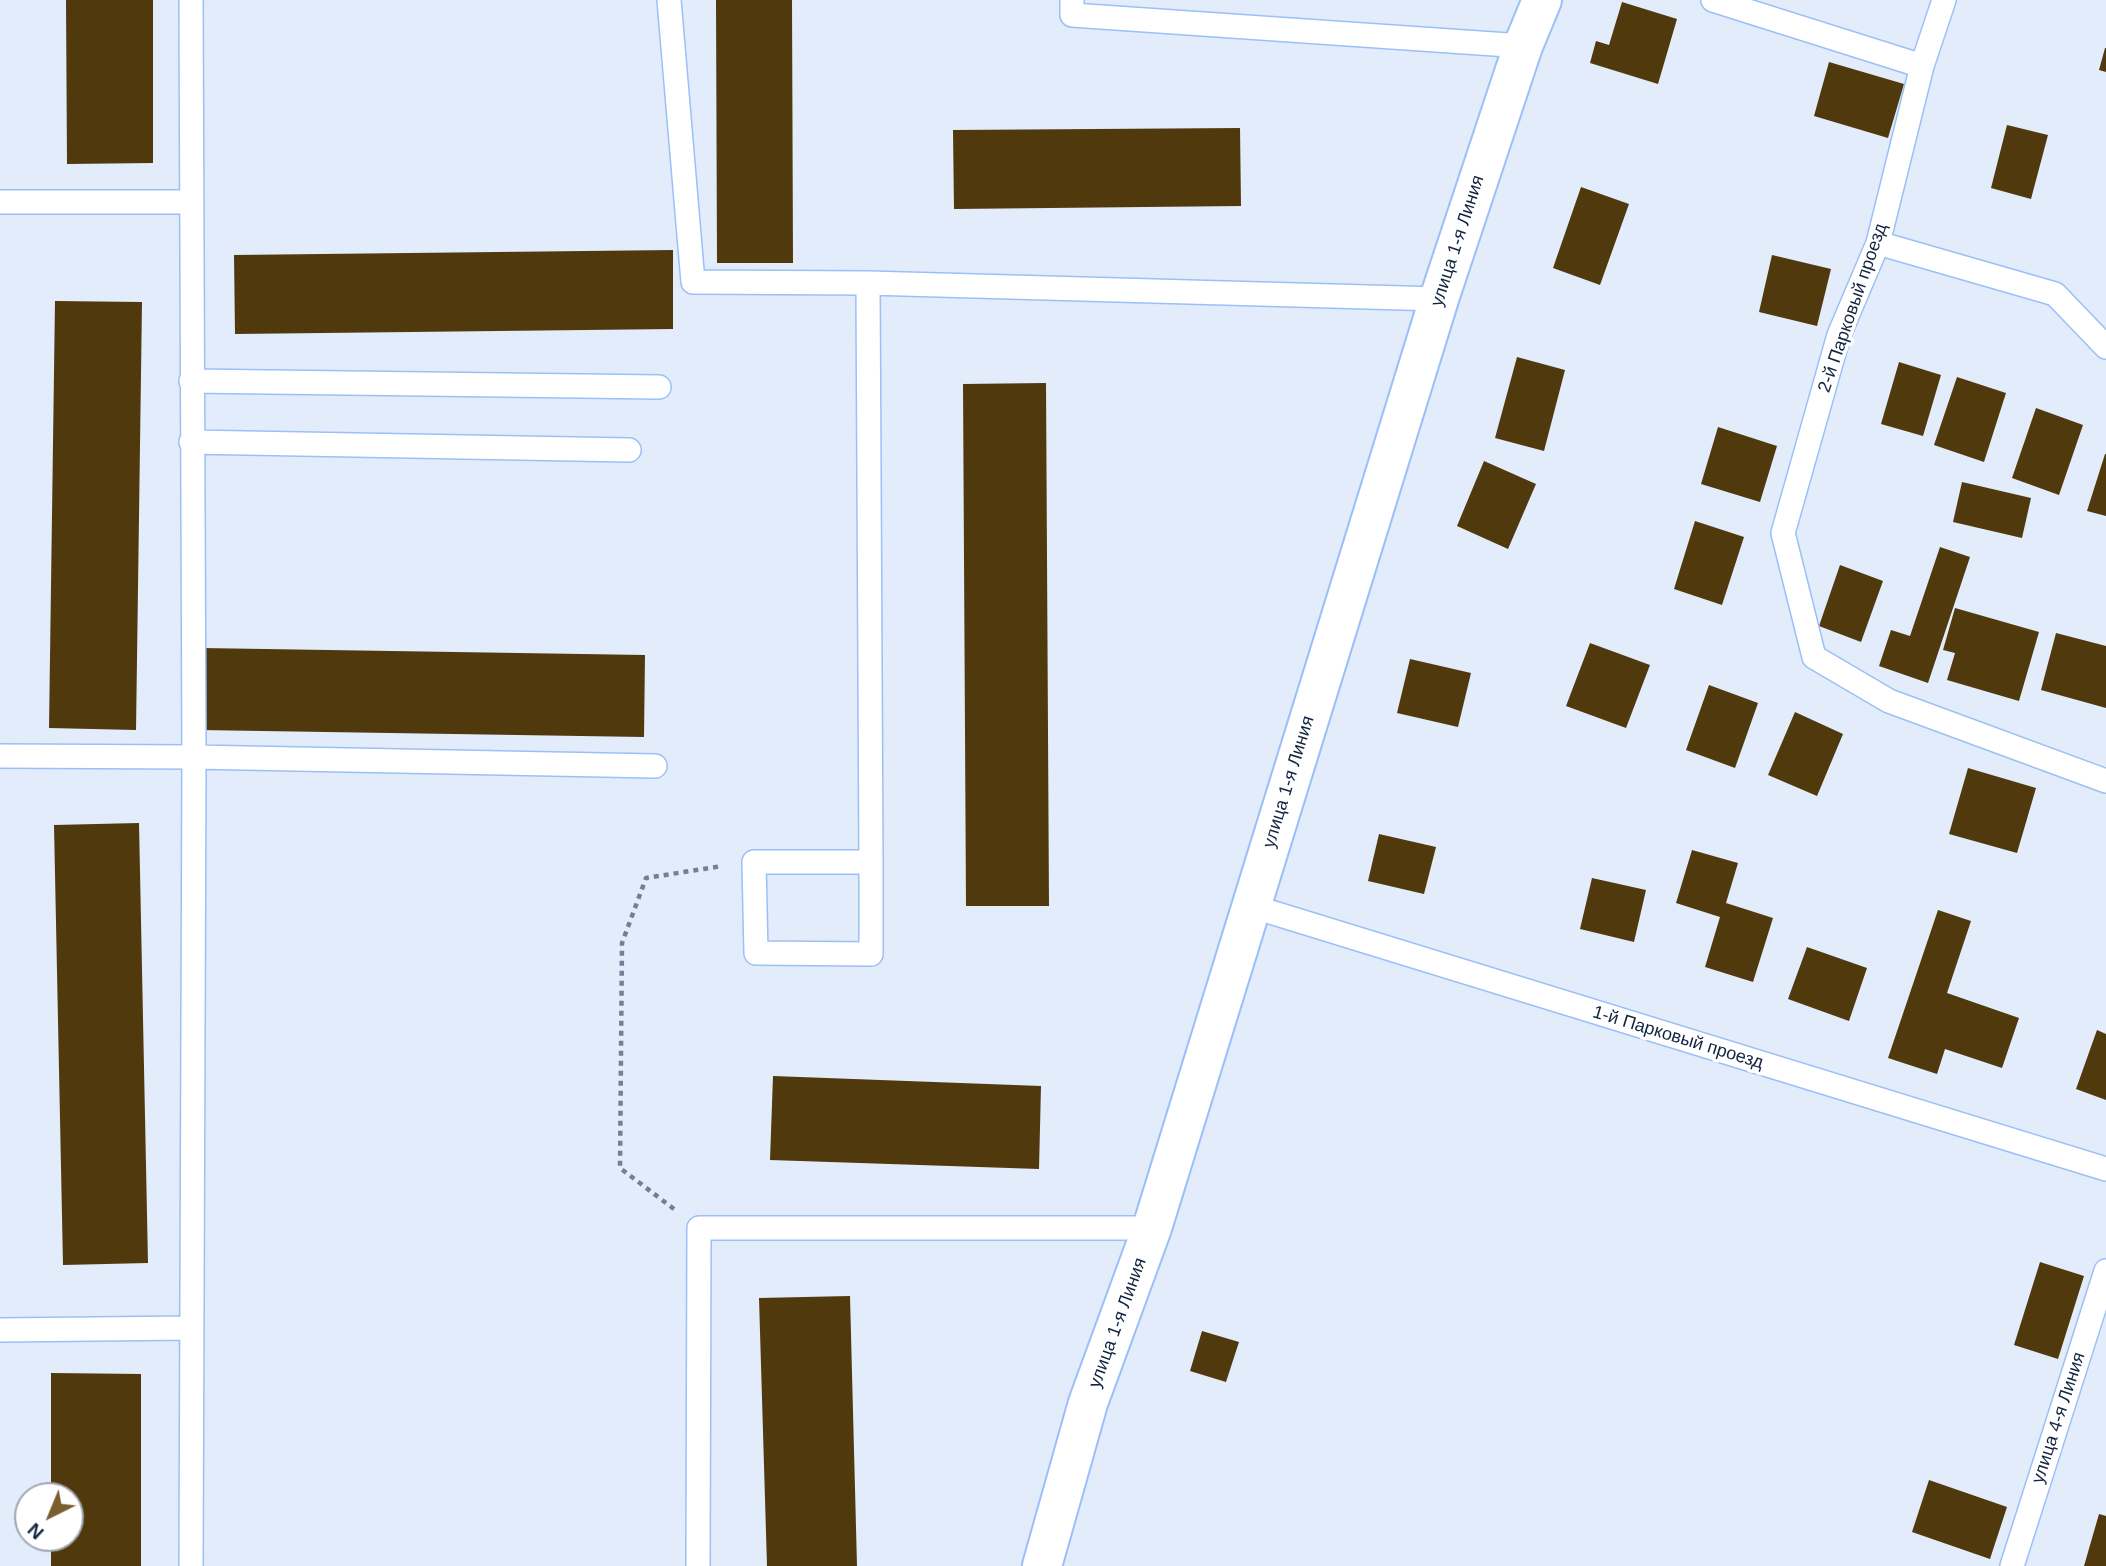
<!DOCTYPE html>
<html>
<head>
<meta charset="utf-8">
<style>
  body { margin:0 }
  #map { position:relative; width:2106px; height:1566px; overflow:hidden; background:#e2ecfa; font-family:Helvetica,sans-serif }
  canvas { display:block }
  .north { position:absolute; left:14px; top:1482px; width:70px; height:70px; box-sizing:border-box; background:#fff; border:2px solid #a1a8b3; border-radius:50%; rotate:223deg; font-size:19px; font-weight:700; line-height:28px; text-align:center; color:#142540 }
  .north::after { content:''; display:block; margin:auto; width:24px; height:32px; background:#795e30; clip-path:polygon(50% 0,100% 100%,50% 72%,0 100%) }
</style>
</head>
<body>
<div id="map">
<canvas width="2106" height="1566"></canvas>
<div class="north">N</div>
</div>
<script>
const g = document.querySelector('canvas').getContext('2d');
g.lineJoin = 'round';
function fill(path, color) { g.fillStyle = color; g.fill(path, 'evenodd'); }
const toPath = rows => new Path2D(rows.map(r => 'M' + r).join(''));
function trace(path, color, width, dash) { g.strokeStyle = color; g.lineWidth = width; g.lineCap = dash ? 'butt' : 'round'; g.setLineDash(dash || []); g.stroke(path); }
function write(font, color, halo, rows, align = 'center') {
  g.font = font + ' Helvetica,sans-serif'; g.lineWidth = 7; g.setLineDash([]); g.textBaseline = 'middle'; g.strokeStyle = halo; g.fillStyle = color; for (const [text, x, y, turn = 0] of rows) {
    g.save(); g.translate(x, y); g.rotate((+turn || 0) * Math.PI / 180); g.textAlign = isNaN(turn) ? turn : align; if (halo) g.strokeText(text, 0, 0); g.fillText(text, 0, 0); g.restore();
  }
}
fill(toPath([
  [66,0,153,0,153,163,67,164],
  [716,0,792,0,793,263,717,263],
  [1622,2,1677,19,1658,84,1590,63,1596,41,1609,45],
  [2105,48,2106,48,2106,72,2099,70],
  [1829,62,1904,84,1888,138,1814,116],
  [2007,125,2048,135,2031,199,1991,188],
  [1240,128,1241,206,954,209,953,130],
  [1581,187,1629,204,1600,285,1553,268],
  [673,250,673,329,235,334,234,255],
  [1772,255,1831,269,1817,326,1759,312],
  [55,301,142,302,136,730,49,728],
  [1517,357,1565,370,1544,451,1495,438],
  [1899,362,1941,375,1923,436,1881,424],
  [1957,377,2006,393,1984,462,1934,445],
  [1046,383,1049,906,966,906,963,384],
  [2036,408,2083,425,2059,495,2012,478],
  [1718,427,1777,446,1760,502,1701,484],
  [2105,454,2106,454,2106,516,2087,511],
  [1484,461,1536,484,1508,549,1457,526],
  [1962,482,2031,498,2022,538,1953,522],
  [1695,521,1744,537,1722,605,1674,589],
  [1940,547,1970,557,1928,683,1879,666,1891,630,1910,636],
  [1840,565,1883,581,1861,642,1819,626],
  [1955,608,2039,632,2019,701,1947,680,1955,653,1943,650],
  [2056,633,2106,646,2106,708,2041,690],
  [1590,643,1650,665,1626,728,1566,706],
  [201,648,645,655,644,737,199,730],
  [1410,659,1471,673,1458,727,1397,713],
  [1709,685,1758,703,1735,768,1686,750],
  [1795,712,1843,734,1817,796,1768,775],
  [1968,768,2036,788,2017,853,1949,834],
  [139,823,148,1263,63,1265,54,825],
  [1379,834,1436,847,1424,894,1368,881],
  [1692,850,1738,863,1726,903,1773,918,1753,982,1705,967,1720,917,1676,903],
  [1592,878,1646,890,1634,942,1580,929],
  [1938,910,1971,921,1947,993,2019,1018,2002,1068,1945,1049,1937,1074,1888,1058],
  [1807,947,1867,968,1849,1021,1788,999],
  [2097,1030,2106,1034,2106,1100,2076,1089],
  [773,1076,1041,1086,1039,1169,770,1160],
  [2040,1262,2084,1276,2058,1359,2014,1345],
  [850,1296,857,1566,767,1566,759,1298],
  [1202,1331,1239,1342,1226,1382,1190,1371],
  [51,1373,141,1374,141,1566,51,1566,51,1538,70,1538,70,1496,51,1496],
  [1929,1480,2007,1507,1990,1559,1912,1532],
  [2099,1514,2106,1516,2106,1566,2084,1566]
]), '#51390e');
const lane = toPath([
  [191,0,194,757,191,1566],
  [669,0,693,282,868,283,1439,299],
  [1072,0,1072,15,1523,46],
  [1713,0,1922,66],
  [1944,0,1922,66,1878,243,1839,335,1783,533,1814,657,1889,701,2106,781],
  [0,202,190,202],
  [1878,243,2055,294,2106,347],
  [868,283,871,862,871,954,756,953,754,862,871,862],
  [191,381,659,387],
  [191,442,629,450],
  [0,756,194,757,655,766],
  [1251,906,2106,1169],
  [0,1330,191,1328],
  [698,1566,699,1228,1152,1228],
  [2012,1566,2106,1271]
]);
const secondary = toPath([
  [1042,1566,1088,1403,1152,1228,1439,299,1523,46,1542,0]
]);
trace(lane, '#9bc0f7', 26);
trace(secondary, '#9bc0f7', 42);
trace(toPath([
  [674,1209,620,1168,622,943,646,878,722,866]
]), '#728095', 4.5, [5, 5]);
trace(lane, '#fff', 23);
trace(secondary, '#fff', 38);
write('18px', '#142540', '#fff', [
  ["улица 1-я Линия",1458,241,-72],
  ["2-й Парковый проезд",1853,308,-71],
  ["улица 1-я Линия",1289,782,-73],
  ["1-й Парковый проезд",1678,1038,17],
  ["улица 1-я Линия",1118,1323,-70],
  ["улица 4-я Линия",2059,1418,-72]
]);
</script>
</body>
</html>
